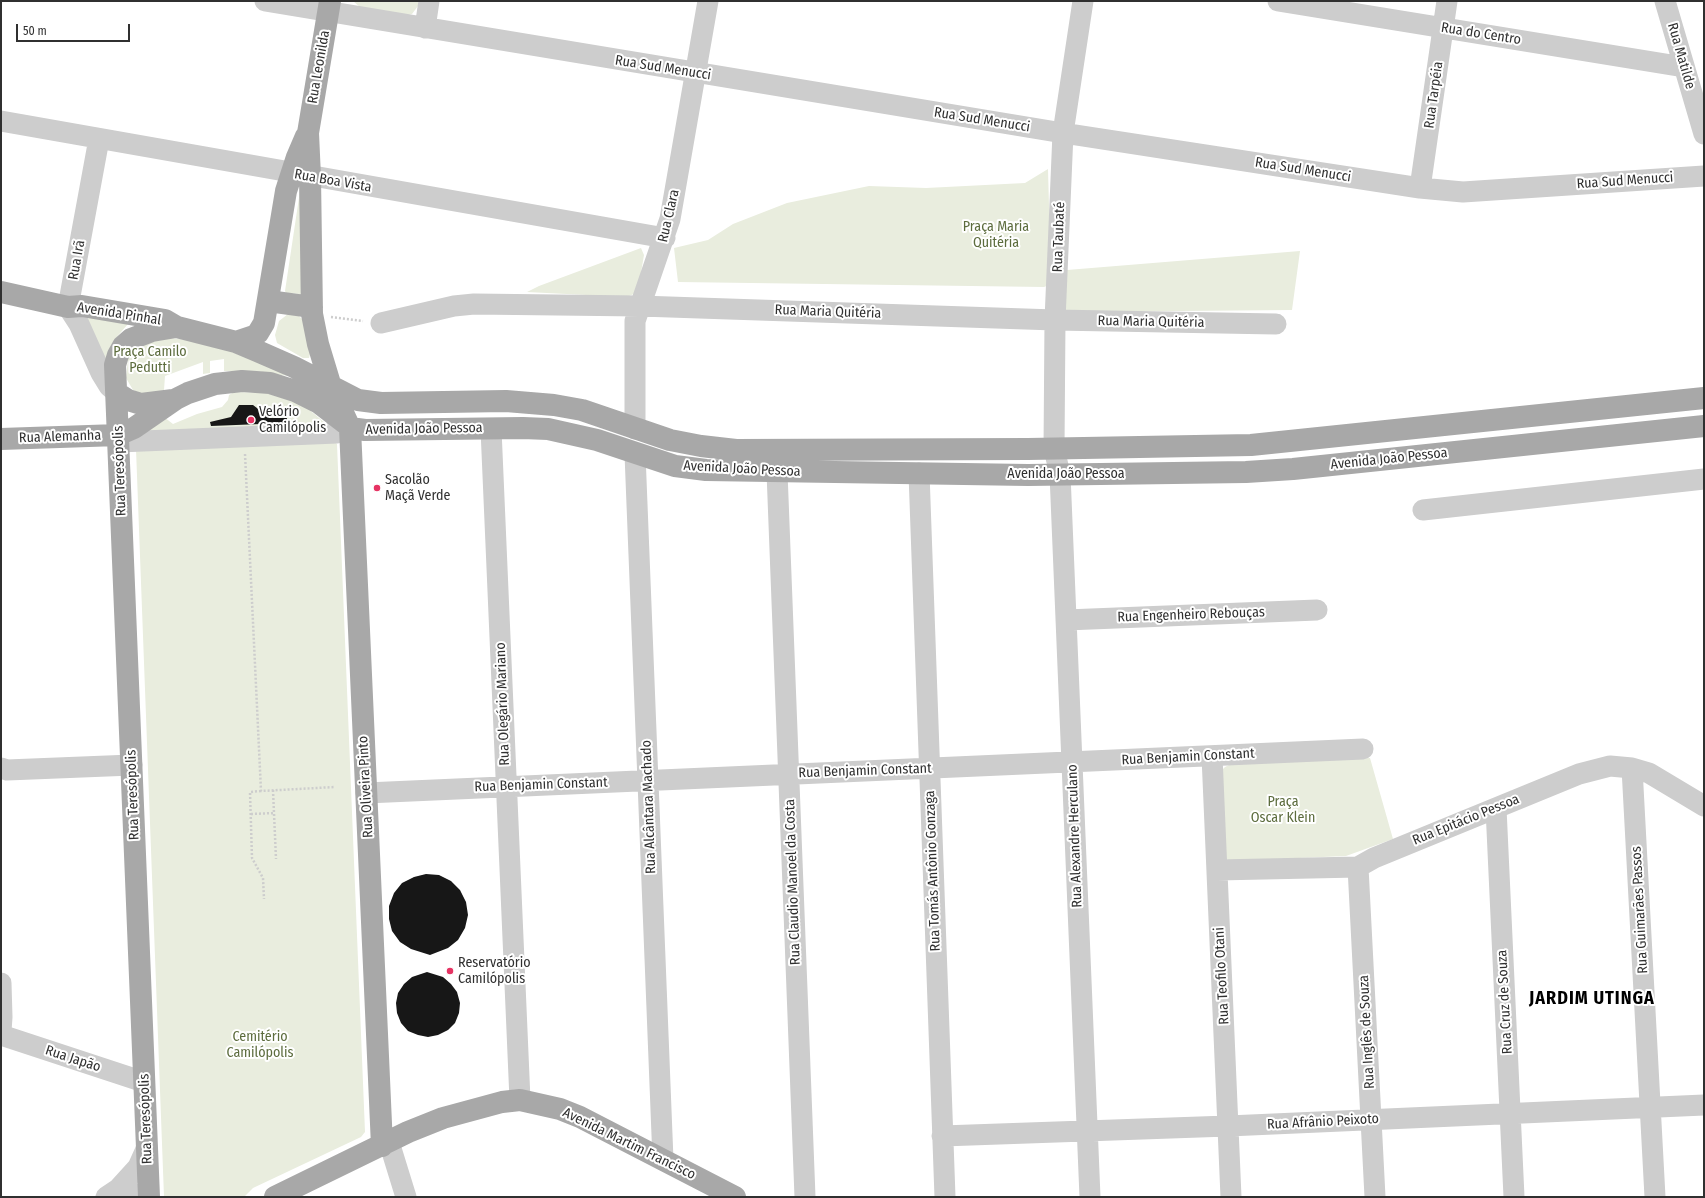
<!DOCTYPE html>
<html>
<head>
<meta charset="utf-8">
<style>
  body { margin:0 }
  #map { position:relative; width:1705px; height:1198px; overflow:hidden; background:#fff; font-family:"Fira Sans Condensed",sans-serif }
  canvas { display:block }
  .frame { position:absolute; inset:0; border:2px solid #303030; pointer-events:none }
  .scale { position:absolute; left:16px; top:24px; width:114px; height:18px; box-sizing:border-box; border:2px solid #303030; border-top:0; padding-left:5px; font-size:12px; line-height:14px; white-space:nowrap; color:#303030; -webkit-text-stroke:3px #fff; paint-order:stroke }
</style>
</head>
<body>
<div id="map">
<canvas width="1705" height="1198"></canvas>
<div class="frame"></div>
<div class="scale">50 m</div>
</div>
<script>
const g = document.querySelector('canvas').getContext('2d');
g.lineJoin = 'round';
function fill(path, color) { g.fillStyle = color; g.fill(path, 'evenodd'); }
const toPath = rows => new Path2D(rows.map(r => 'M' + r).join(''));
function trace(path, color, width, dash) { g.strokeStyle = color; g.lineWidth = width; g.lineCap = dash ? 'butt' : 'round'; g.setLineDash(dash || []); g.stroke(path); }
function write(font, color, halo, rows, align = 'center') {
  g.font = font + ' "Fira Sans Condensed",sans-serif'; g.lineWidth = 4; g.setLineDash([]); g.textBaseline = 'middle'; g.strokeStyle = halo; g.fillStyle = color; for (const [text, x, y, turn = 0] of rows) {
    g.save(); g.translate(x, y); g.rotate((+turn || 0) * Math.PI / 180); g.textAlign = isNaN(turn) ? turn : align; if (halo) g.strokeText(text, 0, 0); g.fillText(text, 0, 0); g.restore();
  }
}
fill(toPath([
  [353,1,418,1,418,6,412,14,401,16,361,8],
  [1048,169,1051,280,1049,285,1044,287,678,282,674,248,708,240,733,224,787,203,869,186,926,188,1025,183],
  [300,191,303,293,300,294,286,293,285,291],
  [641,248,644,255,638,290,634,294,626,297,527,292,539,286],
  [1300,251,1292,310,1065,312,1067,270],
  [83,312,128,324,115,339,105,360],
  [288,314,298,315,304,321,310,354,309,358,303,358,277,343,275,335,279,321],
  [163,337,188,340,241,353,288,376,256,371,224,371,224,359,210,361,210,373,203,374,203,362,165,376,164,390,146,396,133,390,126,378,128,359,136,345],
  [234,392,273,393,306,407,330,427,140,433,164,417,173,424,197,414,222,407,228,400,229,395],
  [330,438,337,444,365,1132,361,1137,253,1188,244,1197,164,1197,136,449],
  [1370,758,1393,839,1346,856,1229,861,1226,858,1222,770,1225,767,1231,764]
]), '#e9edde');
fill(toPath([
  [239,405,253,405,270,418,287,418,286,423,211,426,210,422,231,417],
  [426,874,439,875,451,881,460,890,466,902,468,915,465,928,458,940,448,948,430,955,411,949,400,942,392,931,389,919,389,906,394,893,402,883,414,877],
  [427,972,443,977,451,984,457,992,460,1003,459,1013,455,1023,448,1030,438,1035,428,1037,418,1035,408,1031,401,1023,397,1013,396,1003,398,993,404,984,412,977]
]), '#171717');
trace(toPath([
  [331,317,363,321],
  [245,454,261,791,335,787],
  [273,790,276,859],
  [261,791,250,792,252,858,263,878,264,899],
  [251,814,274,813]
]), '#cdcdcd', 2.5, [2, 2]);
trace(toPath([
  [265,1,1063,133,1420,188,1463,192,1704,176],
  [1083,1,1063,133,1055,320,1054,449,1060,474,1090,1197],
  [1278,1,1684,67],
  [1665,1,1704,134],
  [425,28,429,1],
  [1,121,665,238],
  [99,139,68,307,79,324,101,373,109,386,117,393],
  [1420,188,1447,1],
  [381,323,454,306,474,304,640,306,1055,320,1276,324],
  [491,429,520,1100],
  [635,429,635,321,670,219,708,1],
  [119,442,337,433,350,428],
  [635,454,663,1160],
  [777,472,805,1197],
  [919,473,945,1197],
  [1423,510,1704,479],
  [1066,620,1317,610],
  [1212,756,1231,1197],
  [1,768,7,770,132,765],
  [1632,768,1655,1197],
  [366,793,1363,749],
  [1496,808,1514,1197],
  [1358,867,1375,1197],
  [1217,870,1358,867,1374,858,1579,774,1610,766,1632,768,1649,773,1704,806],
  [1,983,2,1017,1,1031],
  [1,1035,144,1082],
  [942,1136,1228,1126,1704,1105],
  [389,1142,406,1197],
  [118,1189,133,1193,137,1197],
  [106,1197,118,1189,138,1167,147,1147]
]), '#cdcdcd', 21);
trace(toPath([
  [330,1,308,133,310,177,312,314,318,344,331,387,350,428,382,1146],
  [1,292,68,307,82,306,165,320,177,327,236,342,255,350,294,367,358,400,381,403,506,401,554,405,582,410,670,440,701,446,736,450,1028,449,1251,445,1704,398],
  [268,301,312,307],
  [236,342,254,336,258,333,264,323,286,191,297,157,306,136],
  [117,393,128,400,141,404,173,400],
  [350,428,365,430,523,428,548,429,597,440,675,466,706,470,1028,475,1246,472,1293,469,1704,426],
  [1,439,118,435,134,428,176,399,188,393,215,384,242,381,270,383,295,391,319,403,345,423],
  [149,1197,115,365,118,355,123,346,131,339,152,331,176,327],
  [275,1197,408,1132,443,1118,502,1102,520,1100,560,1109,580,1117,735,1197]
]), '#a8a8a8', 22);
for (const [x, y, r, color] of [
  [251,420,4,"#e63363"],
  [377,488,4,"#e63363"],
  [450,971,4,"#e63363"]
]) { const dot = new Path2D(); dot.arc(x, y, r, 0, 2 * Math.PI); g.fillStyle = color; g.fill(dot); trace(dot, '#fff', 1.5); }
write('14px', '#303030', '#fff', [
  ["Rua do Centro",1481,34,9],
  ["Rua Matilde",1681,56,74],
  ["Rua Leonilda",319,67,-80],
  ["Rua Sud Menucci",663,68,9],
  ["Rua Tarpéia",1434,95,-82],
  ["Rua Sud Menucci",982,120,9],
  ["Rua Sud Menucci",1303,170,9],
  ["Rua Boa Vista",333,181,10],
  ["Rua Sud Menucci",1625,181,-4],
  ["Rua Clara",669,216,-77],
  ["Rua Taubaté",1059,237,-88],
  ["Rua Irã",77,260,-80],
  ["Rua Maria Quitéria",828,312,2],
  ["Avenida Pinhal",119,314,9],
  ["Rua Maria Quitéria",1151,322,1],
  ["Avenida João Pessoa",424,429,-1],
  ["Rua Alemanha",60,437,-2],
  ["Avenida João Pessoa",1389,459,-6],
  ["Avenida João Pessoa",742,469,3],
  ["Rua Teresópolis",120,471,-92],
  ["Avenida João Pessoa",1066,474],
  ["Rua Engenheiro Rebouças",1191,615,-2],
  ["Rua Olegário Mariano",503,704,-92],
  ["Rua Benjamin Constant",1188,757,-3],
  ["Rua Benjamin Constant",865,771,-2],
  ["Rua Benjamin Constant",541,785,-2],
  ["Rua Oliveira Pinto",366,787,-93],
  ["Rua Teresópolis",133,795,-92],
  ["Rua Alcântara Machado",649,807,-92],
  ["Rua Epitácio Pessoa",1466,820,-22],
  ["Rua Alexandre Herculano",1075,836,-92],
  ["Rua Tomás Antônio Gonzaga",933,871,-92],
  ["Rua Claudio Manoel da Costa",793,882,-92],
  ["Rua Guimarães Passos",1640,910,-93],
  ["Rua Teofilo Otani",1222,976,-93],
  ["Rua Cruz de Souza",1505,1002,-93],
  ["Rua Inglês de Souza",1367,1032,-93],
  ["Rua Japão",73,1059,18],
  ["Rua Teresópolis",146,1119,-92],
  ["Rua Afrânio Peixoto",1323,1122,-3],
  ["Avenida Martim Francisco",629,1144,26]
]);
write('14px', '#5c6c3d', '#fff', [
  ["Praça Maria",996,227],
  ["Quitéria",996,243],
  ["Praça Camilo",150,352],
  ["Pedutti",150,368],
  ["Praça",1283,802],
  ["Oscar Klein",1283,818],
  ["Cemitério",260,1037],
  ["Camilópolis",260,1053]
]);
write('14px', '#303030', '#fff', [
  ["Velório",259,412],
  ["Camilópolis",259,428],
  ["Sacolão",385,480],
  ["Maçã Verde",385,496],
  ["Reservatório",458,963],
  ["Camilópolis",458,979]
], 'left');
g.letterSpacing = '1px';
write('bold 18px', '#000', '#fff', [
  ["JARDIM UTINGA",1592,999]
]);
g.letterSpacing = '0px';
</script>
</body>
</html>
